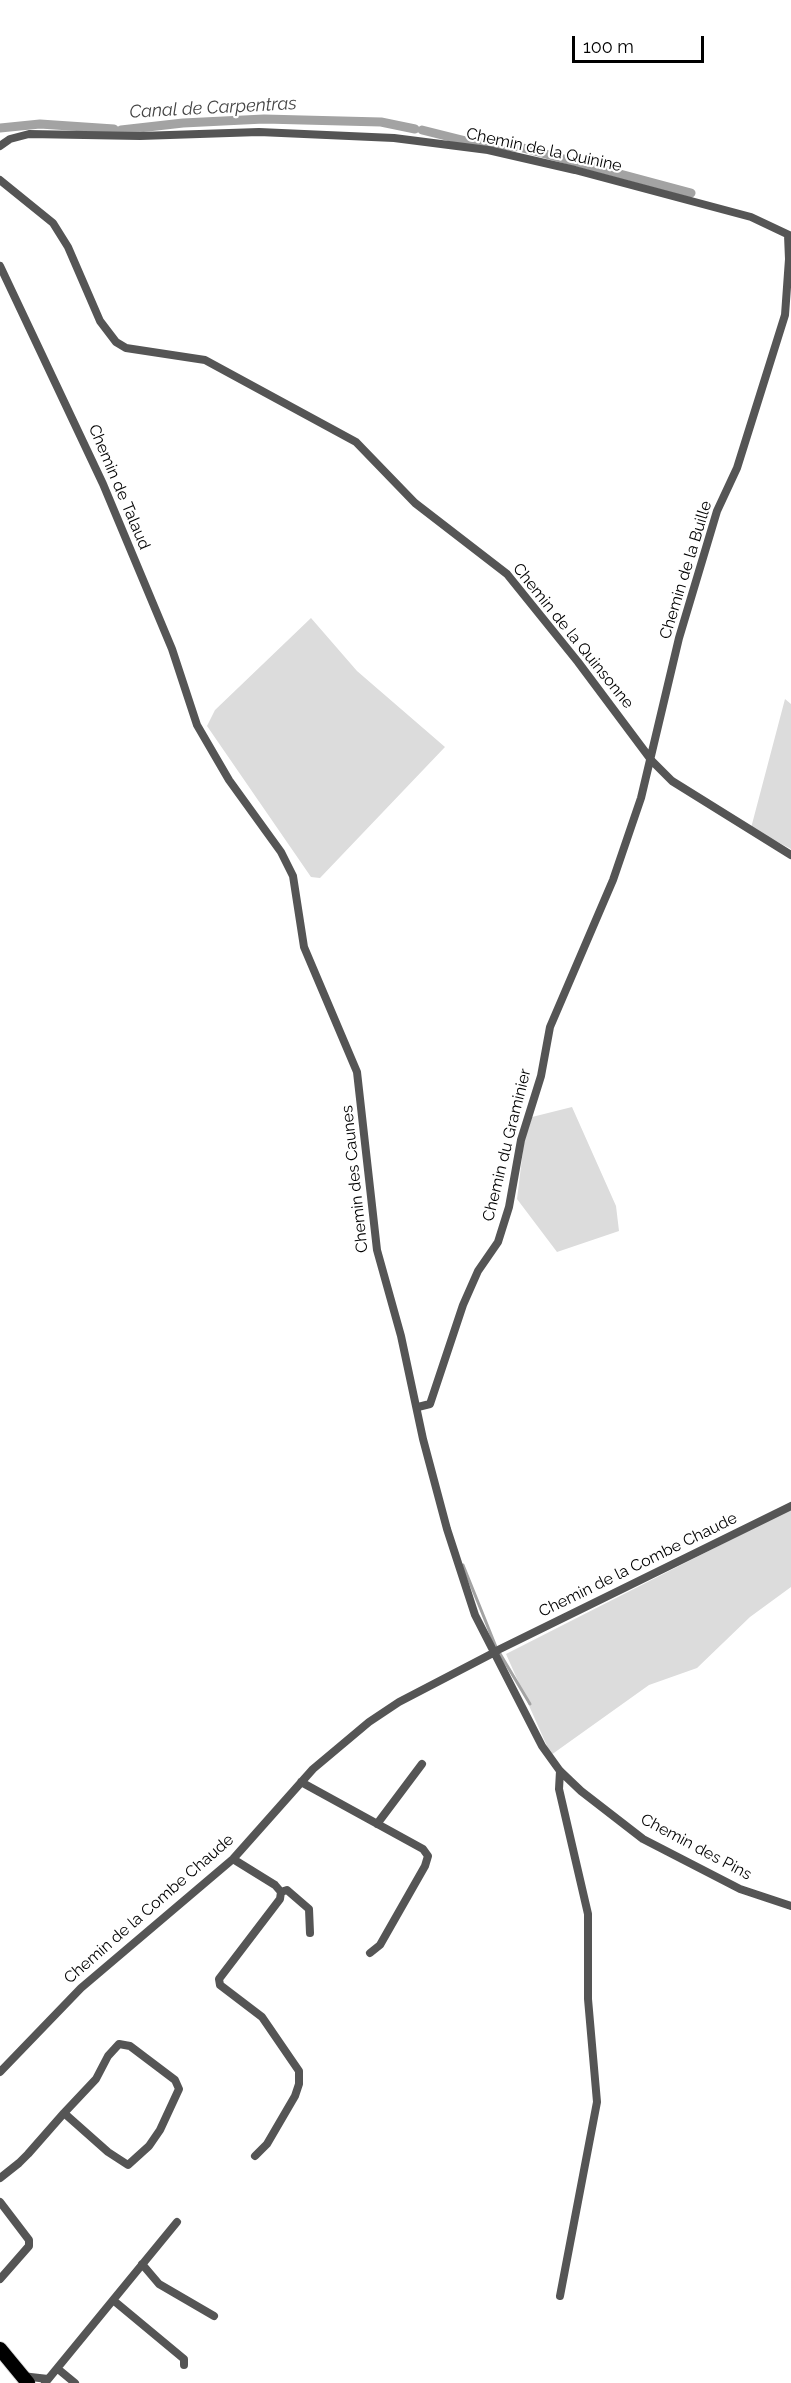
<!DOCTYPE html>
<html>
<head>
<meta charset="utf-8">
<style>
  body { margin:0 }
  #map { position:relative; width:791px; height:2383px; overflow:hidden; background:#fff; font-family:Raleway,sans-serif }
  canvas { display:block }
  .scale { position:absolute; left:572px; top:36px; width:132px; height:27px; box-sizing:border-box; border:3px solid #000; border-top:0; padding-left:8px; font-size:18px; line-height:21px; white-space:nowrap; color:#000; -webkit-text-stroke:4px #fff; paint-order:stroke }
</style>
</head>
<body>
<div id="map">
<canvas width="791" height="2383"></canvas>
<div class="scale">100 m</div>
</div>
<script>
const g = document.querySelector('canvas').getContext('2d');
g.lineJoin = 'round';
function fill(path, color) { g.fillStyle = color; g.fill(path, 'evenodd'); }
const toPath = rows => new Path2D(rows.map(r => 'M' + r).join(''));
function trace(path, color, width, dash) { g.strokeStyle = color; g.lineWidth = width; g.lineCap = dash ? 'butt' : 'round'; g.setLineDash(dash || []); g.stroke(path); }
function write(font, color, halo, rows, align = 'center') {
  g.font = font + ' Raleway,sans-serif'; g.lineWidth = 4.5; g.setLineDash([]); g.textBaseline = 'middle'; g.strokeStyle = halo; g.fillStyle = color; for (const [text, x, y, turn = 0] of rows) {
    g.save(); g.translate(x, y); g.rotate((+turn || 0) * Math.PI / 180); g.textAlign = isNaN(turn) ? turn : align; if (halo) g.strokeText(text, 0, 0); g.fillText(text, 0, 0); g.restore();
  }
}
fill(toPath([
  [311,618,357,671,445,747,320,878,311,877,207,726,215,710],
  [785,699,791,704,791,849,751,828],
  [572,1107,616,1206,619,1231,557,1252,517,1199,524,1142,532,1117],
  [791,1509,791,1587,750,1617,697,1668,649,1685,551,1755,506,1654]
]), '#dcdcdc');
trace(toPath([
  [463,1565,496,1647,530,1704]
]), '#a3a3a3', 3);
trace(toPath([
  [0,128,40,124,114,129],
  [121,130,183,123,264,119,381,122,415,129],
  [422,130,466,141,515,147],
  [523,148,691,193]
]), '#a3a3a3', 9);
const primary = toPath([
  [0,2349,28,2383]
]);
trace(primary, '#dbdbdb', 16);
trace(toPath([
  [0,146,10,139,29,134,140,136,259,132,394,138,488,150,575,170,751,217,791,236],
  [0,180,53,223,68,247,100,321,116,342,126,348,205,360,356,442,415,503,507,574,578,662,652,761,672,781,791,855],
  [0,266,103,484,172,649,197,725,229,780,281,852,293,876,304,947,357,1072,377,1250,401,1336,423,1439,447,1529,475,1615,542,1746,560,1771,581,1791,643,1839,740,1889,791,1906],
  [418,1407,430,1404,463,1305,478,1271,498,1242,509,1207,521,1140,541,1076,550,1027,613,880,641,798,679,638,717,511,737,468,785,315,789,259,788,235],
  [498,1650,791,1506],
  [560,1771,559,1789,588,1914,588,1999,597,2102,560,2296],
  [301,1782,423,1849,428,1856,425,1866,380,1945,370,1953],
  [377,1824,422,1764],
  [233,1859,275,1885,281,1892,280,1899,219,1979,220,1985,262,2017,299,2071,299,2084,295,2096,267,2144,255,2156],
  [281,1892,287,1890,309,1909,310,1933],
  [0,2072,81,1988,233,1859,313,1769,369,1722,399,1702,497,1651],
  [0,2178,19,2163,28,2154,64,2113,96,2079,108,2056,119,2044,130,2046,175,2080,179,2089,160,2130,149,2146,128,2165,108,2152,64,2113],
  [0,2202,29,2240,29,2246,0,2279],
  [142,2264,159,2284,214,2316],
  [113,2300,184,2359,184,2365],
  [58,2369,75,2383],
  [22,2376,48,2379],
  [45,2383,177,2222]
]), '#555', 8);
trace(primary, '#000', 14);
write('16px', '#000', '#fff', [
  ["Chemin de la Quinine",544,150,12],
  ["Chemin de Talaud",119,487,67],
  ["Chemin de la Buille",686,570,-73],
  ["Chemin de la Quinsonne",573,636,51],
  ["Chemin du Graminier",507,1145,-76],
  ["Chemin des Caunes",355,1179,-96],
  ["Chemin de la Combe Chaude",638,1565,-26],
  ["Chemin des Pins",696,1847,28],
  ["Chemin de la Combe Chaude",149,1909,-41]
]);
write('italic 18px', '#444', '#fff', [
  ["Canal de Carpentras",213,108,-3]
]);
</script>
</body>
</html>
